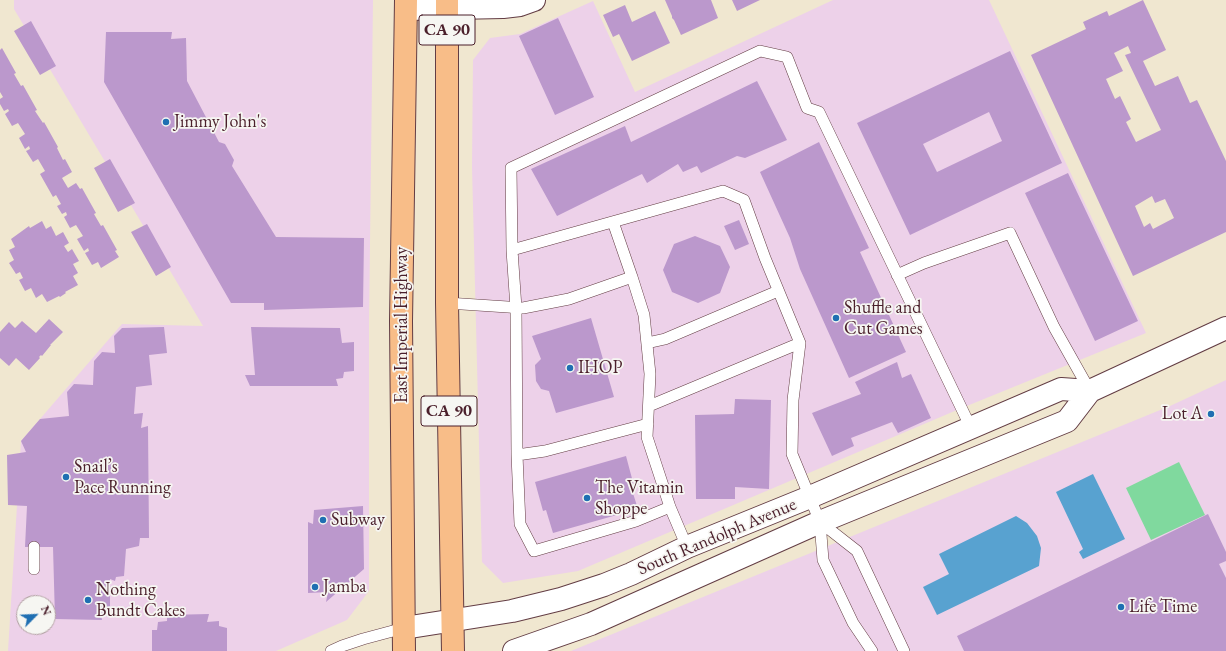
<!DOCTYPE html>
<html>
<head>
<meta charset="utf-8">
<style>
  body { margin:0 }
  #map { position:relative; width:1226px; height:651px; overflow:hidden; background:#f0e7d0; font-family:"EB Garamond",serif }
  canvas { display:block }
  .north { position:absolute; left:16px; top:595px; width:40px; height:40px; box-sizing:border-box; background:#f6f6f2; border:1px solid #b1a0a2; border-radius:50%; rotate:66deg; font-size:11px; font-weight:700; line-height:16px; text-align:center; color:#4a1f2b }
  .north::after { content:''; display:block; margin:auto; width:14px; height:18px; background:#1f6fb2; clip-path:polygon(50% 0,100% 100%,50% 72%,0 100%) }
</style>
</head>
<body>
<div id="map">
<canvas width="1226" height="651"></canvas>
<div class="north">N</div>
</div>
<script>
const g = document.querySelector('canvas').getContext('2d');
g.lineJoin = 'round';
function fill(path, color) { g.fillStyle = color; g.fill(path, 'evenodd'); }
const toPath = rows => new Path2D(rows.map(r => 'M' + r).join(''));
function trace(path, color, width, dash) { g.strokeStyle = color; g.lineWidth = width; g.lineCap = dash ? 'butt' : 'round'; g.setLineDash(dash || []); g.stroke(path); }
function write(font, color, halo, rows, align = 'center') {
  g.font = font + ' "EB Garamond",serif'; g.lineWidth = 3.5; g.setLineDash([]); g.textBaseline = 'middle'; g.strokeStyle = halo; g.fillStyle = color; for (const [text, x, y, turn = 0] of rows) {
    g.save(); g.translate(x, y); g.rotate((+turn || 0) * Math.PI / 180); g.textAlign = isNaN(turn) ? turn : align; if (halo) g.strokeText(text, 0, 0); g.fillText(text, 0, 0); g.restore();
  }
}
fill(toPath([
  [14,0,373,0,369,324,369,591,347,620,276,651,8,651,21,441,122,324,203,326,14,9],
  [24,603,48,603,48,627,24,627],
  [833,0,989,0,1146,333,957,410,578,571,503,583,482,562,472,167,473,60,490,38,520,34,593,1,635,92],
  [1226,380,1226,651,571,651,1170,406]
]), '#edd1e9');
fill(toPath([
  [1179,462,1205,515,1151,540,1126,488]
]), '#80d99e');
fill(toPath([
  [1093,474,1125,539,1083,559,1079,552,1083,549,1056,492],
  [1016,516,1027,523,1037,536,1041,548,1039,566,937,615,923,587,949,574,939,554]
]), '#58a2d0');
fill(toPath([
  [665,0,711,0,718,18,681,35,674,20,672,18,672,16],
  [732,0,760,0,737,11],
  [1143,0,1166,50,1143,61,1155,86,1178,76,1190,103,1197,100,1226,161,1226,232,1133,276,1031,55,1086,29,1083,22,1107,11,1109,16],
  [1128,46,1131,53,1125,55,1161,130,1136,142,1126,122,1131,119,1120,96,1115,99,1106,79,1123,71,1114,53],
  [1152,196,1155,203,1165,199,1174,218,1153,229,1150,223,1144,227,1135,206],
  [625,5,632,22,655,11,670,43,632,61,619,34,613,37,603,15],
  [558,18,594,97,555,115,519,36],
  [31,21,56,66,40,75,14,31],
  [106,32,172,32,171,39,186,38,187,81,219,142,225,144,234,160,232,166,276,237,364,238,363,307,264,310,264,303,231,303,104,82],
  [2,48,16,73,14,74,21,86,23,85,37,110,35,111,43,123,44,122,58,147,57,148,63,160,65,159,72,172,62,178,68,188,76,183,80,189,82,188,96,213,94,214,101,226,103,225,117,250,115,251,119,257,101,268,98,262,92,265,85,253,89,251,88,248,84,251,77,239,83,236,76,225,70,228,64,217,67,215,66,212,62,214,57,206,61,204,56,195,53,197,40,174,45,171,38,159,33,162,26,151,30,149,29,146,25,149,19,138,25,134,18,123,12,126,5,114,9,111,8,109,4,111,0,104,0,99,3,97,0,92,0,50],
  [1010,51,1062,163,910,235,857,123],
  [989,112,1002,141,937,172,923,144],
  [757,81,787,140,745,158,737,156,701,173,697,166,683,172,678,164,647,183,642,174,557,216,531,169,625,126,631,142],
  [819,142,869,248,860,252,906,352,849,378,800,269,790,238,760,172],
  [110,159,135,203,118,212,94,168],
  [1068,173,1138,321,1095,341,1025,193],
  [739,220,749,244,735,250,724,226],
  [42,221,46,229,51,226,56,236,63,232,69,243,64,246,68,252,72,249,79,261,73,264,78,273,73,276,78,285,65,292,66,293,60,297,59,296,47,302,42,294,36,298,31,288,25,291,19,280,23,278,20,272,16,274,9,263,14,260,9,250,15,247,11,239,29,226,30,228],
  [147,224,171,267,156,276,131,232],
  [695,236,720,246,730,267,720,293,698,303,672,292,663,270,674,244],
  [591,318,614,397,556,413,549,391,541,389,536,381,535,365,541,359,532,336],
  [49,319,63,332,50,345,51,345,42,356,41,355,39,357,40,358,29,370,16,358,9,366,0,358,0,332,9,322,15,328,22,321,36,333],
  [164,327,167,353,149,355,152,385,136,387,134,414,143,413,141,428,148,426,149,538,140,538,139,546,126,549,124,576,116,577,115,581,110,579,110,613,101,614,102,620,55,619,53,547,25,547,27,506,8,505,7,455,26,452,21,441,40,419,69,416,67,392,74,384,93,385,94,361,102,352,115,353,114,336,122,328],
  [251,327,340,328,342,343,354,342,354,371,344,372,343,378,336,379,338,386,250,386,245,375,255,375],
  [897,362,902,378,911,374,931,418,898,433,892,422,851,438,854,446,832,456,812,413,861,394,855,382],
  [735,399,771,400,769,489,735,487,735,499,696,499,695,415,734,414],
  [626,456,634,486,631,487,638,509,553,533,546,510,543,511,535,482],
  [363,506,364,569,326,602,328,592,308,593,308,522,313,524,314,510],
  [1208,514,1226,552,1226,561,1219,564,1226,578,1226,651,964,651,957,636],
  [209,614,207,622,219,621,219,626,227,628,227,651,152,651,152,630,157,630,158,622,167,621,167,615]
]), '#bb98cc');
const service = toPath([
  [613,222,632,277,644,315,650,374,647,437,670,507,687,547],
  [512,250,723,191,744,200,765,258,800,343,793,400,792,454,820,522,823,560,853,623,872,651],
  [897,275,924,263,1010,233,1054,327,1090,391],
  [447,303,523,308,569,299,632,277],
  [647,343,665,339,778,291],
  [649,406,800,343],
  [517,455,545,451,648,424],
  [670,507,636,521,534,551,520,524,517,455,516,308,512,250,511,168,760,51,787,57,807,108,819,112,971,428],
  [820,522,857,551,904,651],
  [34,547,34,569],
  [331,651,342,646,363,639,404,628]
]);
const minor = toPath([
  [406,9,503,7,520,5,534,0]
]);
const tertiary = toPath([
  [404,628,512,611,561,599,604,585,631,574,687,547,810,497,1061,389,1090,391],
  [514,651,591,624,820,522,1067,421,1090,391,1226,328]
]);
const primary = toPath([
  [447,0,447,303,453,651],
  [404,651,401,321,406,0]
]);
trace(service, '#633d44', 12);
trace(minor, '#633d44', 24);
trace(tertiary, '#633d44', 24);
trace(primary, '#633d44', 24);
trace(service, '#fff', 11);
trace(minor, '#fff', 22);
trace(tertiary, '#fff', 22);
trace(primary, '#f8bd88', 22);
for (const [x, y, r, color] of [
  [166,122,4,"#1f6fb2"],
  [836,318,4,"#1f6fb2"],
  [570,368,4,"#1f6fb2"],
  [1211,414,4,"#1f6fb2"],
  [66,477,4,"#1f6fb2"],
  [587,498,4,"#1f6fb2"],
  [323,520,4,"#1f6fb2"],
  [315,587,4,"#1f6fb2"],
  [88,600,4,"#1f6fb2"],
  [1121,607,4,"#1f6fb2"]
]) { const dot = new Path2D(); dot.arc(x, y, r, 0, 2 * Math.PI); g.fillStyle = color; g.fill(dot); trace(dot, '#f6f6f2', 1.5); }
for (const [x, y, w] of [
  [447,30,56],
  [449,411,56]
]) { const box = new Path2D(); box.roundRect(x - w / 2, y - 15, w, 30, 3); g.fillStyle = '#f6f6f2'; g.fill(box); trace(box, '#4a1f2b', 1); }
write('bold 17px', '#4a1f2b', null, [
  ["CA 90",447,30],
  ["CA 90",449,411]
]);
write('18px', '#4a1f2b', '#f6f6f2', [
  ["Jimmy John's",174,122],
  ["Shuffle and",844,308],
  ["Cut Games",844,329],
  ["IHOP",578,368],
  ["Lot A",1203,414,"right"],
  ["Snail’s",74,467],
  ["Pace Running",74,488],
  ["The Vitamin",595,488],
  ["Shoppe",595,509],
  ["Subway",331,520],
  ["Jamba",323,587],
  ["Nothing",96,590],
  ["Bundt Cakes",96,611],
  ["Life Time",1129,607]
], 'left');
write('18px', '#4a1f2b', '#f6f6f2', [
  ["East Imperial Highway",402,325,-90],
  ["South Randolph Avenue",717,537,-23]
]);
</script>
</body>
</html>
